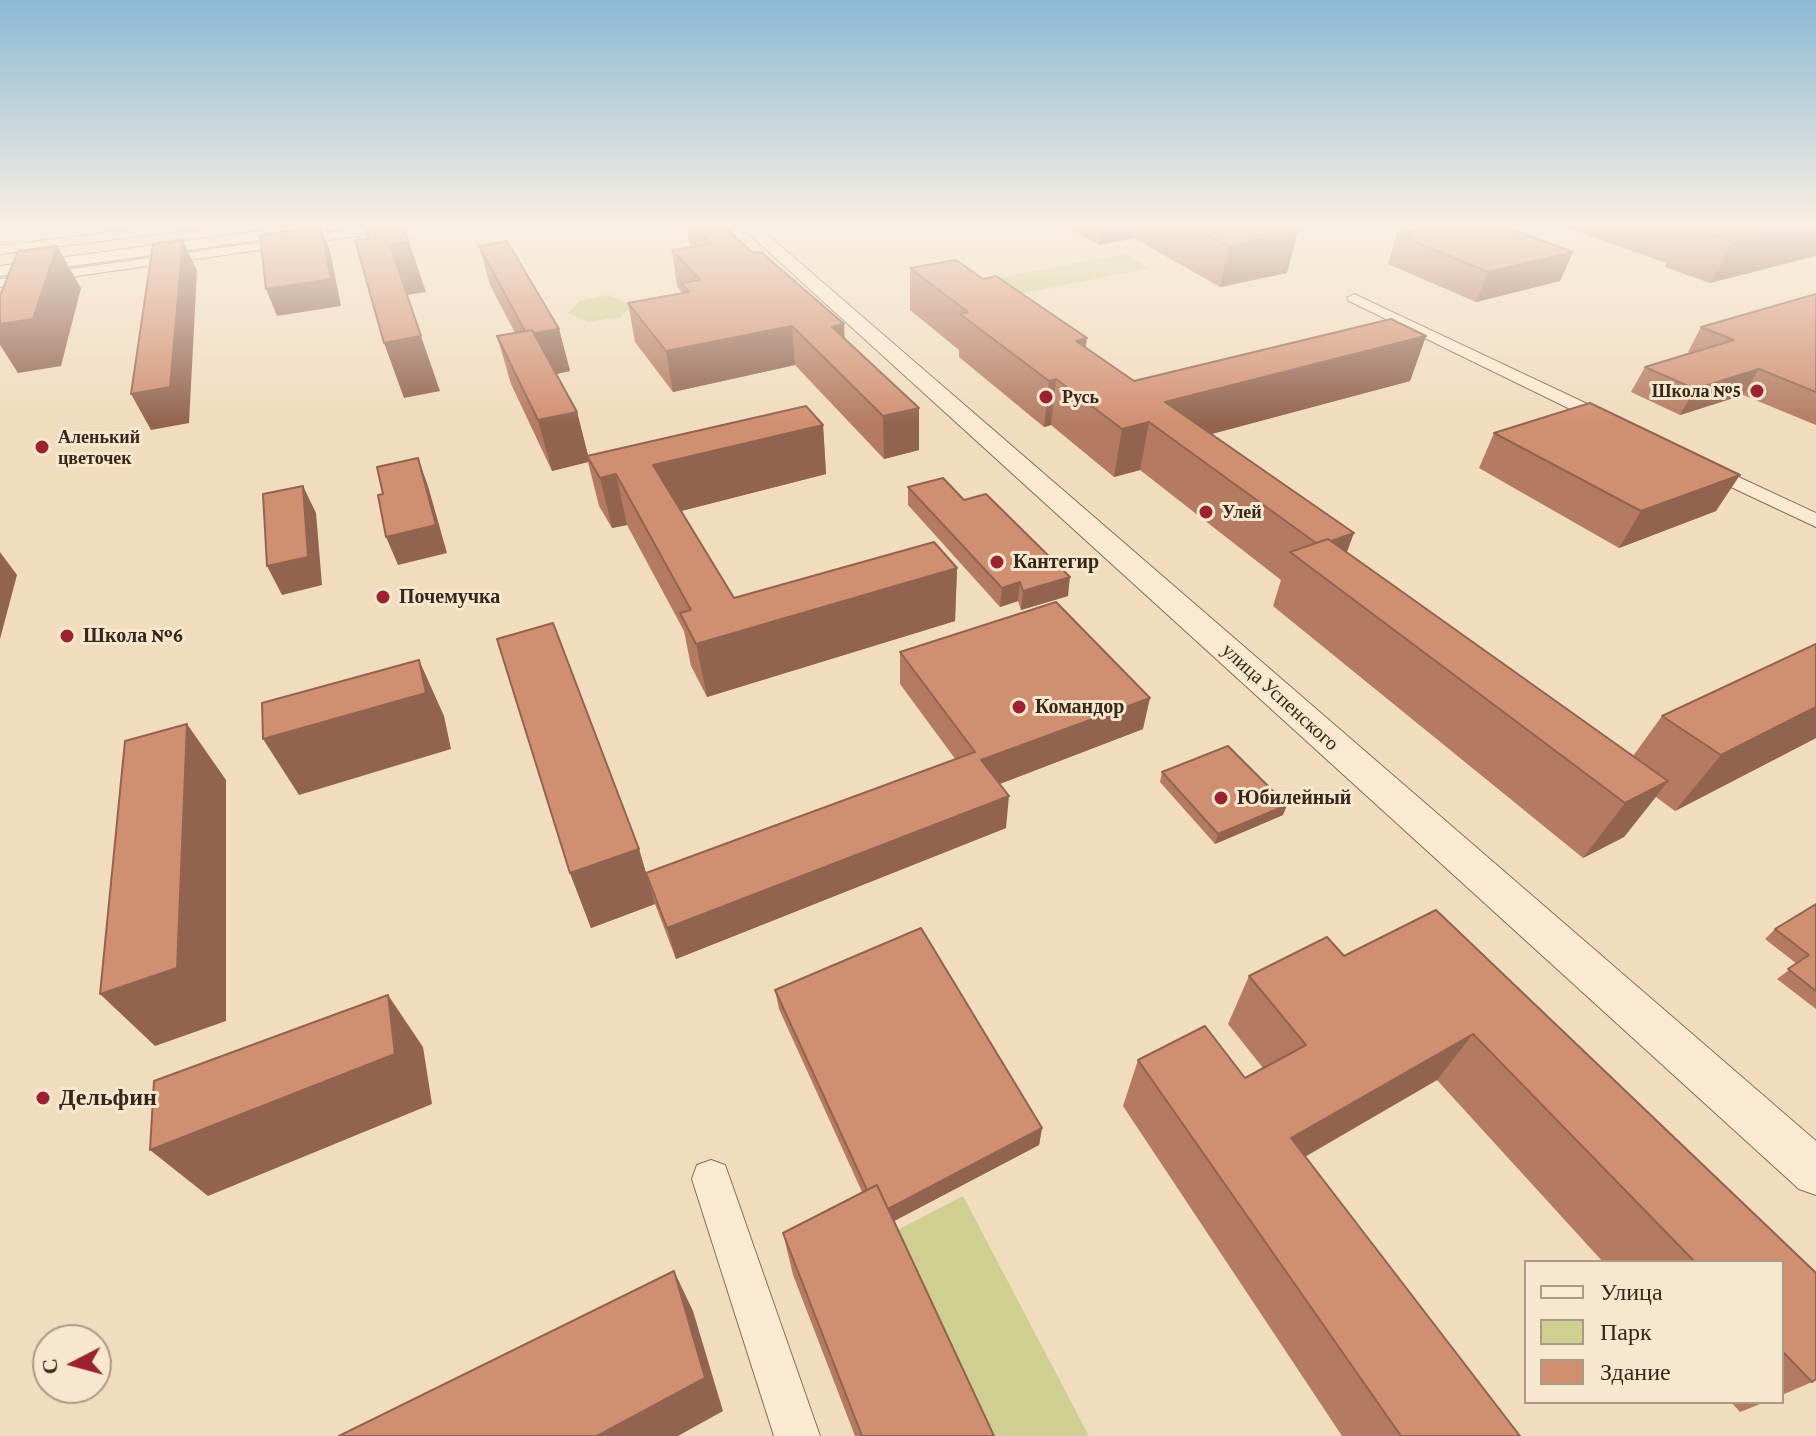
<!DOCTYPE html>
<html>
<head>
<meta charset="utf-8">
<style>
  body { margin:0 }
  #map { position:relative; width:1816px; height:1436px; overflow:hidden; background:#f1dcbe; font-family:"Crimson Pro",serif }
  canvas { display:block }
  .legend { position:absolute; left:1524px; top:1260px; width:260px; height:144px; box-sizing:border-box; background:#f7e7ce; border:2px solid #ab9a86; margin:0; padding:10px 14px; list-style:none; font-size:24px; color:#38261b }
  .legend li { display:flex; align-items:center; gap:16px; height:40px }
  .legend b { width:40px; border:2px solid #ab9a86 }
  .north { position:absolute; left:32px; top:1324px; width:80px; height:80px; box-sizing:border-box; background:#f7e7ce; border:2px solid #ab9a86; border-radius:50%; rotate:264deg; font-size:22px; font-weight:700; line-height:32px; text-align:center; color:#38261b }
  .north::after { content:''; display:block; margin:auto; width:28px; height:36px; background:#9d2231; clip-path:polygon(50% 0,100% 100%,50% 72%,0 100%) }
</style>
</head>
<body>
<div id="map">
<canvas width="1816" height="1436"></canvas>
<ul class="legend">
<li><b style="height:10px;background:#fbead2"></b>Улица</li>
<li><b style="height:22px;background:#cfcf92"></b>Парк</li>
<li><b style="height:22px;background:#d18f72"></b>Здание</li>
</ul>
<div class="north">С</div>
</div>
<script>
const g = document.querySelector('canvas').getContext('2d');
g.lineJoin = 'round';
function fill(path, color) { g.fillStyle = color; g.fill(path, 'evenodd'); }
const toPath = rows => new Path2D(rows.map(r => 'M' + r).join(''));
function trace(path, color, width, dash) { g.strokeStyle = color; g.lineWidth = width; g.lineCap = dash ? 'butt' : 'round'; g.setLineDash(dash || []); g.stroke(path); }
function write(font, color, halo, rows, align = 'center') {
  g.font = font + ' "Crimson Pro",serif'; g.lineWidth = 6; g.setLineDash([]); g.textBaseline = 'middle'; g.strokeStyle = halo; g.fillStyle = color; for (const [text, x, y, turn = 0] of rows) {
    g.save(); g.translate(x, y); g.rotate((+turn || 0) * Math.PI / 180); g.textAlign = isNaN(turn) ? turn : align; if (halo) g.strokeText(text, 0, 0); g.fillText(text, 0, 0); g.restore();
  }
}
fill(toPath([
  [1124,254,1149,268,995,299,973,283],
  [608,295,632,304,621,317,588,322,568,313,579,301],
  [963,1196,1089,1436,980,1436,890,1234]
]), '#cfcf92');
const minor = toPath([
  [183,223,216,223,210,227,0,254,0,246,183,223],
  [396,223,426,223,420,227,0,287,0,279,396,223],
  [1354,294,1617,418,1620,422,1617,426,1605,426,1349,301,1347,298,1354,294],
  [1704,461,1816,513,1816,527,1697,471,1694,467,1697,463,1704,461],
  [711,1160,725,1165,730,1179,820,1436,774,1436,692,1179,697,1165,711,1160]
]);
const tertiary = toPath([
  [318,223,357,223,349,228,0,276,0,266,318,223],
  [737,223,754,223,1816,1141,1816,1195,1799,1189,737,223]
]);
trace(minor, '#8a6c56', 2);
trace(tertiary, '#8a6c56', 2);
fill(minor, '#fbead2');
fill(tertiary, '#fbead2');
fill(toPath([
  [686,223,721,223,919,408,919,450,884,459,795,365,673,392,635,342,628,303,683,293,677,287,672,250,690,247],
  [1059,223,1285,223,1284,226,1287,273,1220,287,1134,238,1099,245],
  [1553,223,1816,223,1710,283,1665,267,1666,263],
  [1397,234,1573,252,1560,281,1476,302,1388,264],
  [479,246,559,329,570,371,556,374,577,412,588,456,823,425,826,474,681,511,734,598,957,568,955,621,707,697,691,666,684,631,627,525,612,528,599,506,588,462,552,471,511,384,497,336,515,333,490,285],
  [910,268,1086,348,1134,381,1426,336,1410,381,1211,434,1347,552,1633,756,1662,716,1816,644,1816,738,1675,811,1656,797,1624,837,1583,858,1273,606,1281,580,1140,470,1114,477,1051,425,1044,427,959,357,959,350,910,310],
  [1816,294,1816,425,1743,395,1680,415,1631,392,1645,367,1691,353,1688,352,1701,327],
  [1494,433,1716,511,1619,548,1479,468],
  [908,487,964,500,1068,596,1021,610,1018,601,1000,607,908,505],
  [900,652,1143,729,999,784,1006,828,676,959,655,904,591,928,570,873,639,849,646,873,956,760,900,684],
  [1162,772,1283,815,1215,844,1160,782],
  [1816,904,1816,1009,1777,979,1797,964,1765,939,1775,929],
  [1436,910,1816,1273,1816,1379,1812,1382,1782,1395,1782,1262,1603,1262,1437,1080,1305,1157,1520,1436,1342,1436,1123,1106,1138,1060,1205,1026,1245,1078,1263,1068,1228,1024,1249,976,1327,937,1344,956],
  [775,990,1042,1128,1039,1145,894,1221,994,1436,855,1436,793,1275,783,1233,862,1192,779,1009],
  [1731,1402,1765,1402,1740,1412]
]), '#b47b62');
fill(toPath([
  [1102,223,1136,223,1134,238,1099,245],
  [1238,223,1285,223,1282,235,1298,232,1287,273,1220,287,1229,246],
  [1811,223,1816,223,1816,256,1710,283,1733,242],
  [320,226,330,251,341,306,277,316,266,289],
  [183,240,197,271,189,423,151,430,131,394],
  [409,242,426,292,407,295,390,245],
  [57,246,81,288,61,366,18,373,0,345,0,324],
  [1573,252,1560,281,1476,302,1488,272],
  [844,324,846,364,832,327],
  [792,326,795,365,673,392,666,351],
  [559,329,570,371,538,378,527,335],
  [421,336,440,391,404,398,384,343],
  [1426,336,1410,381,1178,443,1165,402],
  [1087,338,1081,383,1076,341],
  [1759,369,1743,395,1680,415,1695,389],
  [1056,379,1051,425,1044,427,1049,381],
  [919,408,919,450,884,459,883,416],
  [577,412,589,459,587,456,588,462,552,471,538,420],
  [1149,422,1140,470,1114,477,1122,429],
  [823,425,826,474,662,516,653,465],
  [418,458,428,486,447,553,398,565,386,537],
  [616,474,627,525,612,528,600,478],
  [1740,475,1716,511,1619,548,1641,511],
  [303,486,316,513,322,585,282,595,267,566],
  [1354,533,1335,584,1319,545],
  [0,552,17,575,0,639],
  [957,568,955,621,707,697,696,644],
  [1070,577,1068,596,1021,610,1023,591],
  [1020,582,1018,601,1000,607,1002,588],
  [419,660,444,716,451,749,299,795,263,739],
  [1150,698,1143,729,979,792,981,760],
  [1816,707,1816,738,1675,811,1721,755],
  [187,724,226,780,226,1021,155,1046,100,994],
  [1668,781,1624,837,1583,858,1625,803],
  [1009,796,1006,828,676,959,667,928],
  [1287,805,1283,815,1215,844,1218,834],
  [639,849,655,904,591,928,570,873],
  [388,995,423,1047,432,1104,208,1196,150,1150],
  [1473,1034,1437,1080,1264,1180,1291,1138],
  [1042,1128,1039,1145,879,1229,878,1214],
  [674,1271,693,1311,723,1411,678,1436,597,1436]
]), '#926450');
const building = toPath([
  [364,223,402,223,409,242,390,245,421,336,384,343,355,240,369,238,364,223],
  [691,223,721,223,753,253,761,252,844,324,832,327,919,408,883,416,792,326,666,351,628,303,689,292,681,283,700,280,672,250,712,244,691,223],
  [1184,223,1276,223,1298,232,1229,246,1184,223],
  [1453,223,1495,223,1573,252,1488,272,1397,234,1453,223],
  [1687,223,1811,223,1733,242,1685,226,1692,224,1687,223],
  [320,226,331,279,266,289,260,235,320,226],
  [183,240,170,387,131,394,153,244,183,240],
  [507,241,559,329,534,333,532,330,525,331,479,246,507,241],
  [57,246,33,319,0,324,0,296,18,251,57,246],
  [956,260,983,279,996,276,1087,338,1076,341,1134,381,1391,319,1426,336,1165,402,1354,533,1331,541,1328,539,1316,543,1149,422,1122,429,1056,379,1049,381,960,314,968,312,910,268,956,260],
  [1816,294,1816,392,1759,369,1695,389,1645,367,1734,340,1701,327,1816,294],
  [532,330,577,412,538,420,497,336,532,330],
  [1590,403,1740,475,1641,511,1494,433,1590,403],
  [806,406,823,425,653,465,734,598,934,542,957,568,696,644,680,613,691,610,616,474,600,478,587,456,806,406],
  [418,458,436,525,386,537,378,495,383,494,377,467,418,458],
  [943,478,964,500,986,494,1070,577,1023,591,1020,582,1002,588,908,487,943,478],
  [303,486,308,557,267,566,263,494,303,486],
  [1328,539,1668,781,1625,803,1290,552,1328,539],
  [1056,602,1150,698,981,760,1009,796,667,928,646,873,975,752,900,652,1056,602],
  [553,623,639,849,570,873,497,639,553,623],
  [1816,644,1816,707,1721,755,1662,716,1816,644],
  [419,660,426,693,263,739,262,703,419,660],
  [187,724,177,968,100,994,125,741,187,724],
  [1228,746,1287,805,1218,834,1162,772,1228,746],
  [1816,904,1816,991,1788,969,1809,955,1775,929,1816,904],
  [1436,910,1816,1273,1816,1379,1812,1382,1782,1351,1782,1262,1695,1262,1473,1034,1291,1138,1520,1436,1401,1436,1138,1060,1205,1026,1245,1078,1306,1045,1249,976,1327,937,1344,956,1436,910],
  [921,928,1042,1128,888,1209,877,1185,867,1190,775,990,921,928],
  [388,995,395,1054,150,1150,154,1081,388,995],
  [877,1185,994,1436,862,1436,783,1233,877,1185],
  [674,1271,705,1378,597,1436,339,1436,674,1271]
]);
fill(building, '#d18f72');
trace(building, '#926450', 2);
const sky = g.createLinearGradient(0, 0, 0, 424);
sky.addColorStop(0, '#8cbad4');
sky.addColorStop(0.53, '#f9efe2');
sky.addColorStop(1, '#f9efe200');
g.fillStyle = sky;
g.fillRect(0, 0, 1816, 424);
for (const [x, y, r, color] of [
  [1757,391,8,"#9d2231"],
  [1046,397,8,"#9d2231"],
  [42,447,8,"#9d2231"],
  [1206,512,8,"#9d2231"],
  [997,562,8,"#9d2231"],
  [383,597,8,"#9d2231"],
  [67,636,8,"#9d2231"],
  [1019,707,8,"#9d2231"],
  [1221,798,8,"#9d2231"],
  [43,1098,8,"#9d2231"]
]) { const dot = new Path2D(); dot.arc(x, y, r, 0, 2 * Math.PI); g.fillStyle = color; g.fill(dot); trace(dot, '#f7e7ce', 3); }
write('bold 18px', '#38261b', '#f7e7ce', [
  ["Школа №5",1741,391,"right"],
  ["Русь",1062,397],
  ["Аленький",58,437],
  ["цветочек",58,458],
  ["Улей",1222,512]
], 'left');
write('bold 20px', '#38261b', '#f7e7ce', [
  ["Кантегир",1013,562],
  ["Почемучка",399,597],
  ["Школа №6",83,636],
  ["Командор",1035,707],
  ["Юбилейный",1237,798]
], 'left');
write('20px', '#38261b', '#f7e7ce', [
  ["улица Успенского",1280,697,42]
]);
write('bold 24px', '#38261b', '#f7e7ce', [
  ["Дельфин",59,1098]
], 'left');
</script>
</body>
</html>
